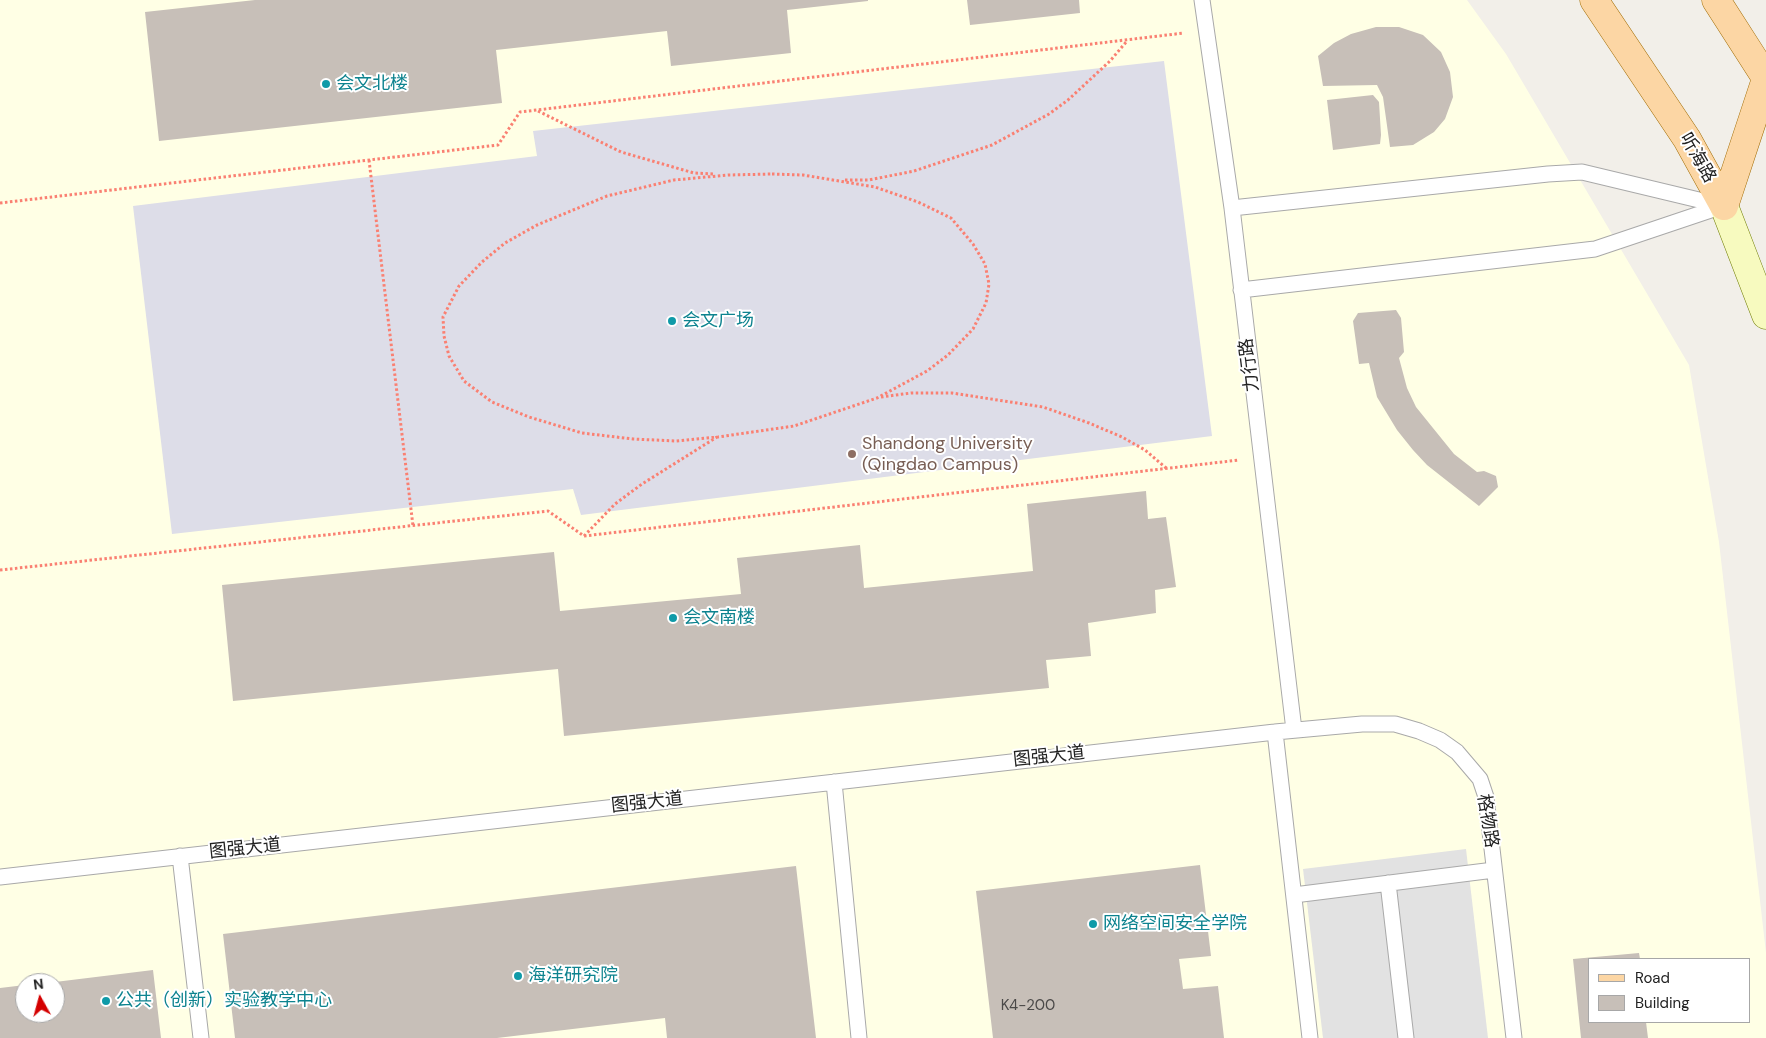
<!DOCTYPE html>
<html>
<head>
<meta charset="utf-8">
<style>
  body { margin:0 }
  #map { position:relative; width:1766px; height:1038px; overflow:hidden; background:#f2efe9; font-family:"DM Sans",sans-serif }
  canvas { display:block }
  .legend { position:absolute; left:1588px; top:958px; width:162px; height:65px; box-sizing:border-box; background:#fff; border:1px solid #a7a7a7; margin:0; padding:6px 9px; list-style:none; font-size:15px; color:#222 }
  .legend li { display:flex; align-items:center; gap:10px; height:25px }
  .legend b { width:25px; border:1px solid #a7a7a7 }
  .north { position:absolute; left:15px; top:973px; width:50px; height:50px; box-sizing:border-box; background:#fff; border:1px solid #a7a7a7; border-radius:50%; rotate:353deg; font-size:14px; font-weight:700; line-height:20px; text-align:center; color:#222 }
  .north::after { content:''; display:block; margin:auto; width:18px; height:22px; background:#d40000; clip-path:polygon(50% 0,100% 100%,50% 72%,0 100%) }
</style>
</head>
<body>
<div id="map">
<canvas width="1766" height="1038"></canvas>
<ul class="legend">
<li><b style="height:6px;background:#fcd6a4"></b>Road</li>
<li><b style="height:14px;background:#c7bfb8"></b>Building</li>
</ul>
<div class="north">N</div>
</div>
<script>
const g = document.querySelector('canvas').getContext('2d');
g.lineJoin = 'round';
function fill(path, color) { g.fillStyle = color; g.fill(path, 'evenodd'); }
const toPath = rows => new Path2D(rows.map(r => 'M' + r).join(''));
function trace(path, color, width, dash) { g.strokeStyle = color; g.lineWidth = width; g.lineCap = dash ? 'butt' : 'round'; g.setLineDash(dash || []); g.stroke(path); }
function write(font, color, halo, rows, align = 'center') {
  g.font = font + ' "DM Sans","Noto Sans SC",sans-serif'; g.lineWidth = 4; g.setLineDash([]); g.textBaseline = 'middle'; g.strokeStyle = halo; g.fillStyle = color; for (const [text, x, y, turn = 0] of rows) {
    g.save(); g.translate(x, y); g.rotate((+turn || 0) * Math.PI / 180); g.textAlign = isNaN(turn) ? turn : align; if (halo) g.strokeText(text, 0, 0); g.fillText(text, 0, 0); g.restore();
  }
}
fill(toPath([
  [0,0,1467,0,1506,54,1689,365,1719,542,1766,953,1766,1038,0,1038],
  [1590,959,1750,959,1750,1022,1590,1022],
  [25,983,55,983,55,1013,25,1013]
]), '#ffffe5');
fill(toPath([
  [1466,849,1488,1038,1323,1038,1303,869]
]), '#e2e2e2');
fill(toPath([
  [1164,61,1212,436,581,515,573,489,172,534,133,206,537,156,533,131]
]), '#dddde8');
fill(toPath([
  [255,0,868,0,868,1,787,10,791,53,671,66,667,31,496,50,502,103,159,141,145,12],
  [967,0,1079,0,1080,13,970,25],
  [1376,27,1399,27,1423,35,1441,52,1450,72,1453,97,1445,119,1434,132,1413,145,1390,147,1383,97,1377,85,1323,86,1318,56,1334,43,1351,34],
  [1373,95,1379,102,1381,135,1380,144,1333,150,1327,100],
  [1396,310,1401,318,1404,352,1399,358,1407,388,1416,407,1454,454,1477,472,1484,471,1496,476,1498,487,1479,506,1427,465,1413,450,1397,430,1377,397,1369,363,1359,364,1353,321,1358,313],
  [1146,491,1148,519,1166,517,1176,587,1155,590,1156,613,1088,623,1091,656,1046,660,1049,688,564,736,558,669,233,701,222,585,554,552,560,611,741,594,737,558,860,545,864,588,1033,571,1027,504],
  [1200,865,1211,956,1179,959,1183,989,1218,986,1224,1038,993,1038,976,891],
  [796,866,816,1038,667,1038,665,1018,497,1038,235,1038,223,934],
  [1639,953,1640,959,1590,959,1590,1022,1646,1022,1648,1038,1581,1038,1573,959],
  [153,970,161,1038,0,1038,0,988,25,985,25,1013,55,1013,55,982]
]), '#c7bfb8');
const lane = toPath([
  [1202,0,1232,208,1294,730],
  [1232,208,1548,174,1582,172,1724,206],
  [1241,290,1595,249,1723,206],
  [1275,732,1310,1038],
  [834,782,859,1038],
  [180,856,201,1038],
  [0,877,1275,732,1362,724,1395,724,1419,731,1440,740,1457,752,1480,779,1486,797,1514,1038],
  [1388,883,1406,1038],
  [1294,895,1494,870]
]);
const secondary = toPath([
  [1724,206,1766,315]
]);
const primary = toPath([
  [1594,0,1687,139,1724,206],
  [1716,0,1766,78],
  [1724,206,1766,79]
]);
trace(lane, '#a9a9a9', 17);
trace(secondary, '#707d05', 29);
trace(primary, '#a06b00', 29);
trace(toPath([
  [538,111,621,152,694,173,714,174],
  [369,160,413,526],
  [772,174,803,175,875,187,918,202,951,218,973,244,985,264,989,284,986,303,973,329,948,355,927,371,877,398,794,426,718,437,676,441,633,439,582,433,529,417,492,402,464,381,449,356,444,336,443,317,459,286,482,262,505,243,537,225,607,196,674,180,728,175,772,174],
  [845,180,869,180,914,171,992,145,1049,114,1068,100,1110,61,1127,41],
  [0,203,498,145,520,112,1184,33],
  [881,397,911,393,952,393,1043,407,1089,423,1122,437,1145,450,1166,468],
  [584,536,615,504,642,484,717,437],
  [0,570,548,511,584,536,1239,460]
]), '#fa8072', 3, [2.5, 2.5]);
trace(lane, '#fff', 15);
trace(secondary, '#f7fabf', 28);
trace(primary, '#fcd6a4', 28);
for (const [x, y, r, color] of [
  [326,84,5,"#0f9aa8"],
  [672,321,5,"#0f9aa8"],
  [852,454,5,"#8d6e63"],
  [673,618,5,"#0f9aa8"],
  [1093,924,5,"#0f9aa8"],
  [518,976,5,"#0f9aa8"],
  [106,1001,5,"#0f9aa8"]
]) { const dot = new Path2D(); dot.arc(x, y, r, 0, 2 * Math.PI); g.fillStyle = color; g.fill(dot); trace(dot, '#fff', 2); }
write('15px', '#4b4948', null, [
  ["K4-200",1028,1006]
]);
write('18px', '#0d838f', '#fff', [
  ["会文北楼",336,84],
  ["会文广场",682,321],
  ["会文南楼",683,618],
  ["网络空间安全学院",1103,924],
  ["海洋研究院",528,976],
  ["公共（创新）实验教学中心",116,1001]
], 'left');
write('18px', '#222', '#fff', [
  ["听海路",1697,158,60],
  ["力行路",1250,365,-97],
  ["图强大道",1049,757,-6],
  ["图强大道",647,803,-6],
  ["格物路",1487,821,81],
  ["图强大道",245,849,-6]
]);
write('18px', '#785e54', '#fff', [
  ["Shandong University",862,444],
  ["(Qingdao Campus)",862,465]
], 'left');
</script>
</body>
</html>
